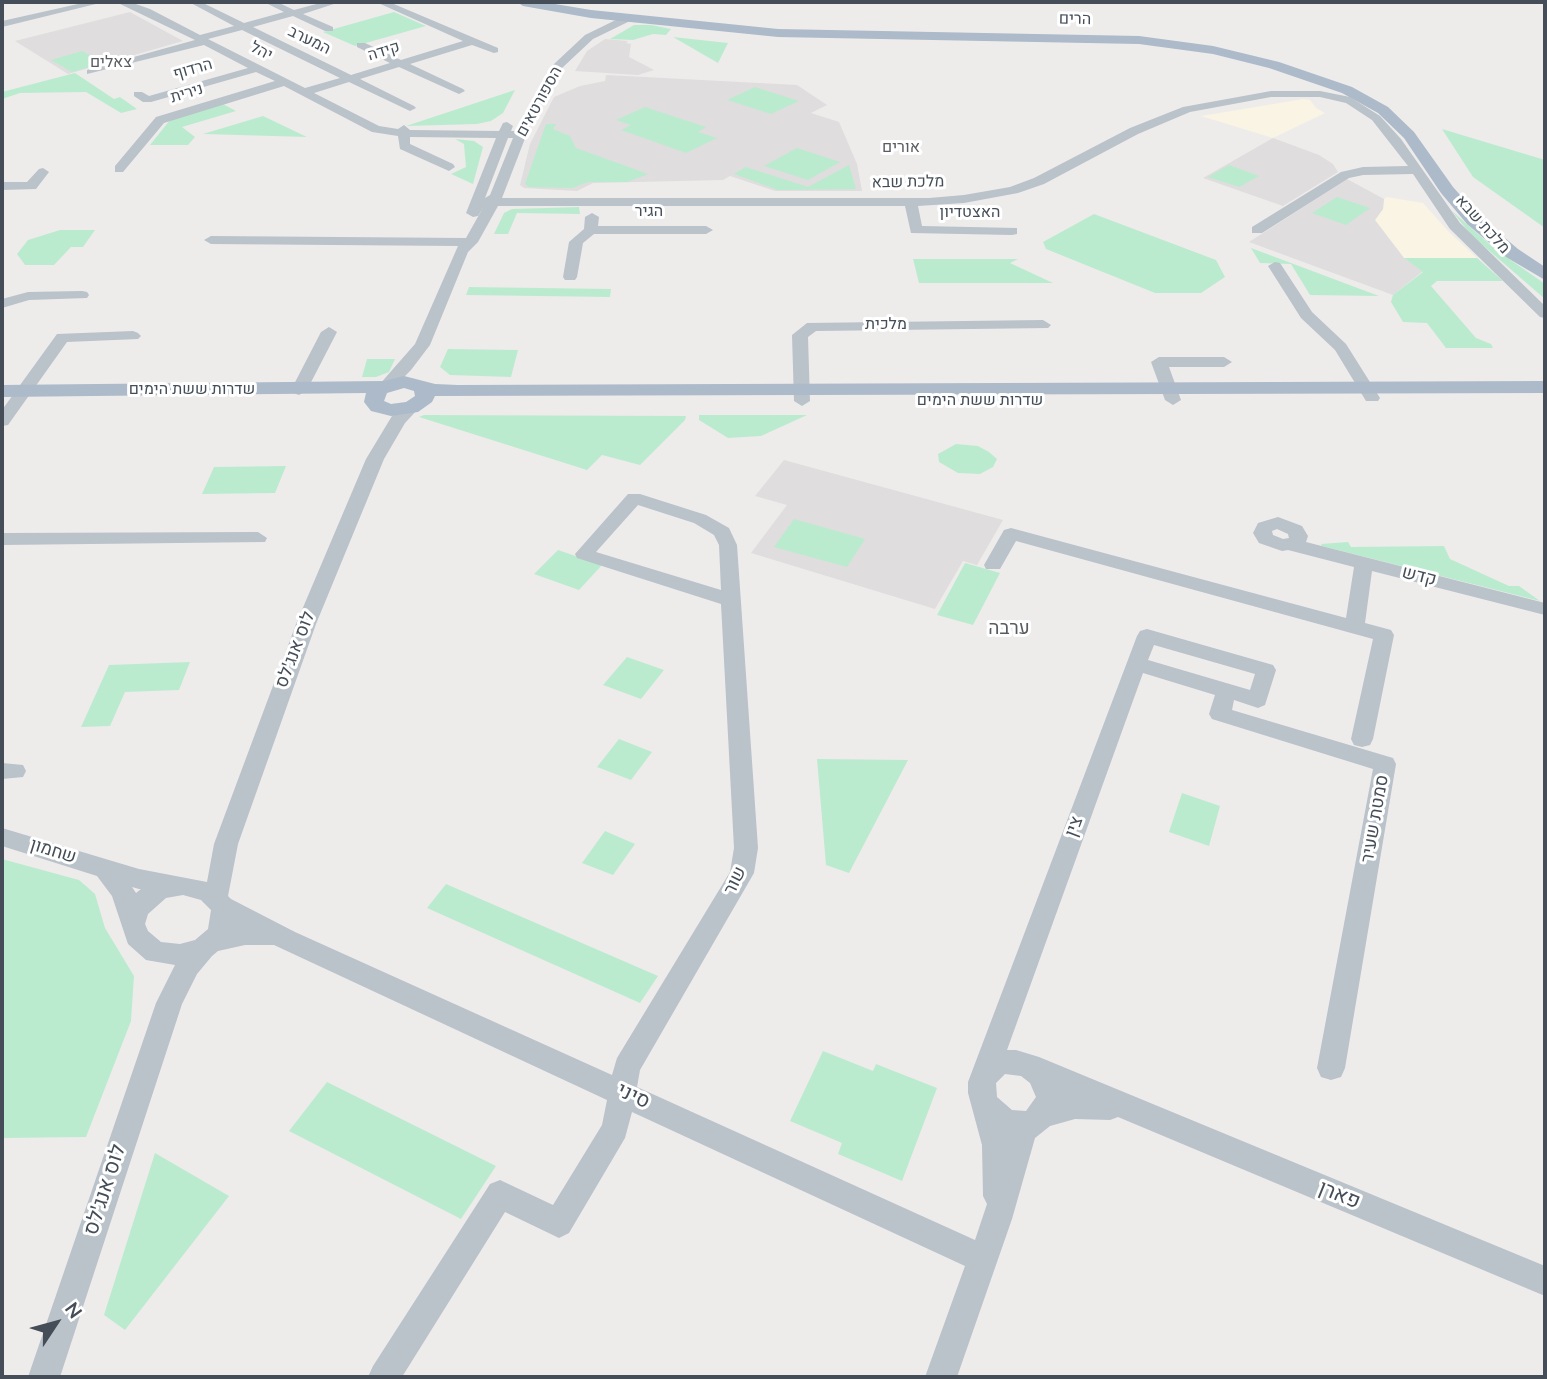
<!DOCTYPE html>
<html>
<head>
<meta charset="utf-8">
<style>
  body { margin:0 }
  #map { position:relative; width:1547px; height:1379px; overflow:hidden; background:#eeebeb; font-family:"Nunito Sans",sans-serif }
  canvas { display:block }
  .frame { position:absolute; inset:0; border:4px solid #454e58; pointer-events:none }
  .north { position:absolute; left:21px; top:1288px; width:70px; height:70px; -webkit-text-stroke:5px #fff; paint-order:stroke; rotate:54deg; font-size:19px; font-weight:700; line-height:28px; text-align:center; color:#454e58 }
  .north::after { content:''; display:block; margin:auto; width:24px; height:32px; background:#454e58; clip-path:polygon(50% 0,100% 100%,50% 72%,0 100%) }
</style>
</head>
<body>
<div id="map">
<canvas width="1547" height="1379"></canvas>
<div class="frame"></div>
<div class="north">N</div>
</div>
<script>
const g = document.querySelector('canvas').getContext('2d');
g.lineJoin = 'round';
function fill(path, color) { g.fillStyle = color; g.fill(path, 'evenodd'); }
const toPath = rows => new Path2D(rows.map(r => 'M' + r).join(''));
function write(font, color, halo, rows, align = 'center') {
  g.font = font + ' "Nunito Sans",Heebo,sans-serif'; g.lineWidth = 6; g.setLineDash([]); g.textBaseline = 'middle'; g.strokeStyle = halo; g.fillStyle = color; for (const [text, x, y, turn = 0] of rows) {
    g.save(); g.translate(x, y); g.rotate((+turn || 0) * Math.PI / 180); g.textAlign = isNaN(turn) ? turn : align; if (halo) g.strokeText(text, 0, 0); g.fillText(text, 0, 0); g.restore();
  }
}
fill(toPath([
  [1303,99,1310,100,1316,108,1325,113,1273,138,1201,116],
  [1387,197,1423,203,1449,232,1477,258,1404,258,1375,220,1383,209,1384,199]
]), '#faf4e4');
fill(toPath([
  [130,12,183,41,68,74,15,41],
  [605,39,628,41,626,43,631,44,629,57,654,70,638,75,575,71,587,51],
  [606,75,797,85,827,105,811,113,839,122,857,164,862,191,775,191,730,176,723,180,593,183,577,191,524,188,520,185,530,144,554,97,580,86,605,81],
  [1273,138,1319,155,1333,164,1338,172,1283,206,1203,178],
  [1347,179,1384,199,1383,209,1375,220,1404,258,1423,271,1393,295,1249,242],
  [784,460,1003,520,977,565,963,561,935,609,751,553,787,505,755,496]
]), '#dfdddd');
fill(toPath([
  [394,12,426,26,355,46,323,32],
  [634,25,651,25,671,29,666,35,653,34,633,40,610,39],
  [673,37,728,43,718,63],
  [82,51,104,63,72,72,51,60],
  [75,73,114,99,120,97,137,109,121,113,86,92,20,93,2,99,2,92],
  [755,87,799,101,771,114,727,100],
  [515,90,503,113,491,121,477,124,406,126],
  [223,104,236,111,182,127,195,137,188,145,150,145,170,120],
  [645,107,706,127,698,132,717,138,686,153,621,130,631,125,616,120],
  [263,116,307,137,203,134],
  [546,124,556,124,553,129,570,136,576,148,648,174,627,182,588,182,572,188,529,187,525,184],
  [1442,129,1545,160,1545,228,1473,177],
  [455,139,474,141,483,147,473,184,451,174,466,167,464,144],
  [797,148,840,162,808,180,764,166],
  [849,165,856,189,778,190,734,174,746,167,808,187],
  [1229,165,1259,176,1239,187,1208,177],
  [1337,197,1370,208,1346,225,1312,213],
  [579,207,580,214,517,213,508,234,494,234,504,213,512,209],
  [1452,211,1495,249,1545,284,1545,299,1471,235],
  [1094,214,1216,260,1225,277,1201,293,1155,293,1046,249,1043,242],
  [60,230,95,230,83,247,71,247,54,265,25,265,17,254,28,240],
  [1251,248,1379,296,1310,295,1291,264,1260,263],
  [1404,258,1477,258,1503,281,1437,281,1431,286,1476,338,1491,344,1493,348,1446,348,1427,323,1403,322,1391,302,1393,295,1423,272],
  [913,259,1018,259,1010,263,1053,283,919,283],
  [469,287,611,289,610,297,466,295],
  [448,349,518,350,511,377,450,375,440,367],
  [367,359,395,359,389,372,376,377,362,377],
  [424,415,686,416,685,420,640,465,602,455,587,470,419,417],
  [699,415,807,415,761,436,728,438,699,420],
  [956,444,978,446,989,452,997,459,993,467,980,474,958,473,939,462,938,454],
  [286,466,275,493,202,494,214,467],
  [794,519,865,539,847,567,774,547],
  [1348,542,1351,547,1444,546,1450,559,1509,586,1519,586,1540,601,1322,546,1321,544],
  [558,550,602,565,579,590,534,574],
  [965,563,1000,573,973,625,937,615],
  [627,657,664,670,641,699,603,685],
  [190,662,179,690,125,692,110,726,81,727,109,665],
  [619,739,652,752,631,780,597,767],
  [817,759,908,760,849,873,826,865],
  [1182,793,1220,806,1209,846,1169,832],
  [605,831,635,844,613,875,582,863],
  [2,859,79,880,86,886,95,894,105,928,134,976,131,1021,86,1137,2,1138],
  [446,884,658,976,640,1003,427,908],
  [823,1051,873,1071,876,1064,937,1088,902,1181,838,1154,842,1143,790,1121],
  [327,1082,496,1166,461,1219,289,1131],
  [155,1153,229,1196,125,1330,104,1315]
]), '#bbebcf');
fill(toPath([
  [87,2,104,2,2,27,2,21,87,2],
  [116,2,130,2,150,9,200,35,234,26,189,2,201,2,244,23,284,12,264,2,277,2,294,10,324,2,340,2,303,14,333,27,333,31,325,31,293,16,253,27,351,75,390,63,357,47,357,43,365,43,401,60,463,41,376,2,389,2,498,48,498,52,494,53,472,45,410,64,463,89,465,91,459,94,399,67,360,79,414,106,416,108,410,111,349,82,314,93,379,126,398,129,404,125,410,130,499,131,503,123,507,122,513,126,511,131,516,131,554,64,585,35,624,16,632,16,632,20,593,39,562,68,531,123,502,198,929,198,964,195,1010,187,1034,178,1130,128,1183,107,1271,91,1320,91,1350,97,1380,116,1401,139,1460,223,1545,306,1545,318,1540,317,1450,229,1413,174,1363,175,1349,178,1262,233,1252,233,1252,227,1341,172,1363,167,1408,166,1372,120,1346,103,1320,97,1271,97,1190,112,1138,134,1044,184,1018,193,964,203,918,206,922,226,1017,228,1017,234,1012,235,911,233,905,206,498,206,478,242,468,252,430,345,411,370,393,388,387,390,379,385,415,344,458,246,211,244,204,240,211,236,466,238,484,206,478,216,473,217,466,213,496,138,410,137,410,144,453,164,455,167,449,171,400,149,398,136,372,132,284,86,164,123,123,172,115,172,115,166,156,117,275,81,256,72,151,102,143,102,134,96,134,92,142,92,149,96,248,68,204,45,87,74,87,70,195,40,116,2],
  [242,30,340,78,305,88,208,39,242,30],
  [508,138,513,138,490,195,485,198,508,138],
  [43,168,49,172,36,189,2,190,2,182,27,182,39,169,43,168],
  [592,213,599,217,598,226,706,226,713,230,706,234,594,234,583,243,577,277,575,280,565,280,563,277,569,242,584,229,585,217,592,213],
  [1275,262,1280,263,1312,312,1346,344,1380,398,1378,401,1366,401,1335,350,1301,318,1268,266,1275,262],
  [82,291,87,292,89,295,87,298,29,300,2,308,2,299,28,292,82,291],
  [1043,320,1051,325,1048,328,816,331,808,337,810,401,802,406,794,401,792,335,807,323,1043,320],
  [329,327,337,332,307,390,299,395,293,393,291,390,321,332,329,327],
  [133,331,138,333,141,336,138,339,67,342,8,425,2,426,2,410,57,334,133,331],
  [1159,357,1224,357,1232,362,1224,367,1169,367,1181,400,1173,405,1165,400,1151,362,1159,357],
  [411,403,419,408,405,423,384,459,316,624,238,844,228,896,231,899,295,932,612,1075,617,1058,730,872,734,848,721,604,577,558,575,554,628,494,640,494,706,515,729,528,737,545,758,848,754,873,640,1070,637,1087,975,1240,987,1204,983,1196,982,1145,968,1093,968,1082,1137,636,1140,631,1147,629,1273,665,1276,670,1265,705,1258,708,1234,700,1232,710,1393,758,1396,764,1345,1068,1341,1077,1331,1080,1321,1077,1317,1068,1373,769,1212,719,1209,714,1215,695,1143,673,1007,1050,1016,1050,1039,1057,1545,1266,1545,1296,1118,1117,1110,1120,1075,1119,1050,1126,1035,1138,1012,1219,957,1377,925,1377,965,1266,632,1112,625,1138,569,1233,559,1238,505,1212,402,1377,368,1377,373,1366,490,1184,500,1180,553,1205,602,1125,607,1100,274,945,245,945,218,951,212,956,197,974,182,1004,60,1377,28,1377,156,1003,175,965,146,960,128,944,112,896,97,876,2,846,2,828,139,869,207,882,214,844,296,624,366,459,392,416,405,405,411,403],
  [638,505,694,523,714,535,719,545,721,590,596,552,638,505],
  [1154,645,1255,674,1250,690,1148,660,1154,645],
  [132,887,139,889,141,889,136,893,132,887],
  [183,895,201,900,211,910,208,929,195,940,180,944,161,942,148,931,145,924,148,914,166,898,183,895],
  [1005,1074,1021,1076,1030,1083,1036,1097,1026,1111,1012,1110,997,1097,996,1083,1005,1074],
  [1278,517,1302,526,1308,536,1306,542,1545,603,1545,615,1372,571,1365,623,1391,630,1394,635,1373,739,1370,745,1362,747,1354,745,1351,739,1373,639,1016,541,1000,569,986,569,984,565,1004,530,1011,528,1346,618,1354,567,1288,550,1282,551,1259,543,1253,533,1258,523,1278,517],
  [1277,529,1288,534,1289,538,1283,539,1273,535,1272,531,1277,529],
  [258,532,267,538,265,542,2,545,2,533,258,532],
  [2,763,23,765,26,771,23,777,2,779,2,763]
]), '#bac2ca');
fill(toPath([
  [517,2,543,2,591,10,778,29,1139,36,1213,46,1279,62,1352,87,1388,107,1414,132,1453,187,1479,216,1518,249,1545,267,1545,280,1506,257,1467,224,1441,193,1404,138,1378,113,1342,93,1269,68,1213,54,1139,44,778,37,591,18,523,6,517,2],
  [404,376,435,384,458,385,1545,381,1545,393,435,396,432,402,418,412,391,416,371,411,364,402,366,393,2,397,2,385,384,381,404,376],
  [404,388,414,391,415,396,406,402,391,404,384,401,387,393,404,388]
]), '#acbac9');
write('16px', '#454e58', '#fff', [
  ["הרים",1075,20,1],
  ["המערב",309,41,26],
  ["יהל",261,52,27],
  ["קידה",384,52,-17],
  ["הרדוף",193,70,-16],
  ["נירית",187,94,-17],
  ["הספורטאים",540,102,-61],
  ["מלכת שבא",908,183,-1],
  ["הגיר",649,212],
  ["האצטדיון",970,213],
  ["מלכת שבא",1482,225,48],
  ["מלכית",886,325],
  ["שדרות ששת הימים",192,390],
  ["שדרות ששת הימים",980,401]
]);
write('16px', '#595c60', '#fff', [
  ["צאלים",111,63],
  ["אורים",901,148]
]);
write('18px', '#454e58', '#fff', [
  ["קדש",1419,577,14],
  ["לוס אנג'לס",296,650,-69],
  ["סמטת שעיר",1376,819,-80],
  ["צין",1075,827,-69],
  ["שחמון",53,852,17],
  ["שור",736,881,-64]
]);
write('19px', '#595c60', '#fff', [
  ["ערבה",1009,629]
]);
write('21px', '#454e58', '#fff', [
  ["סיני",633,1097,25],
  ["לוס אנג'לס",106,1190,-72],
  ["פארן",1339,1196,22]
]);
</script>
</body>
</html>
